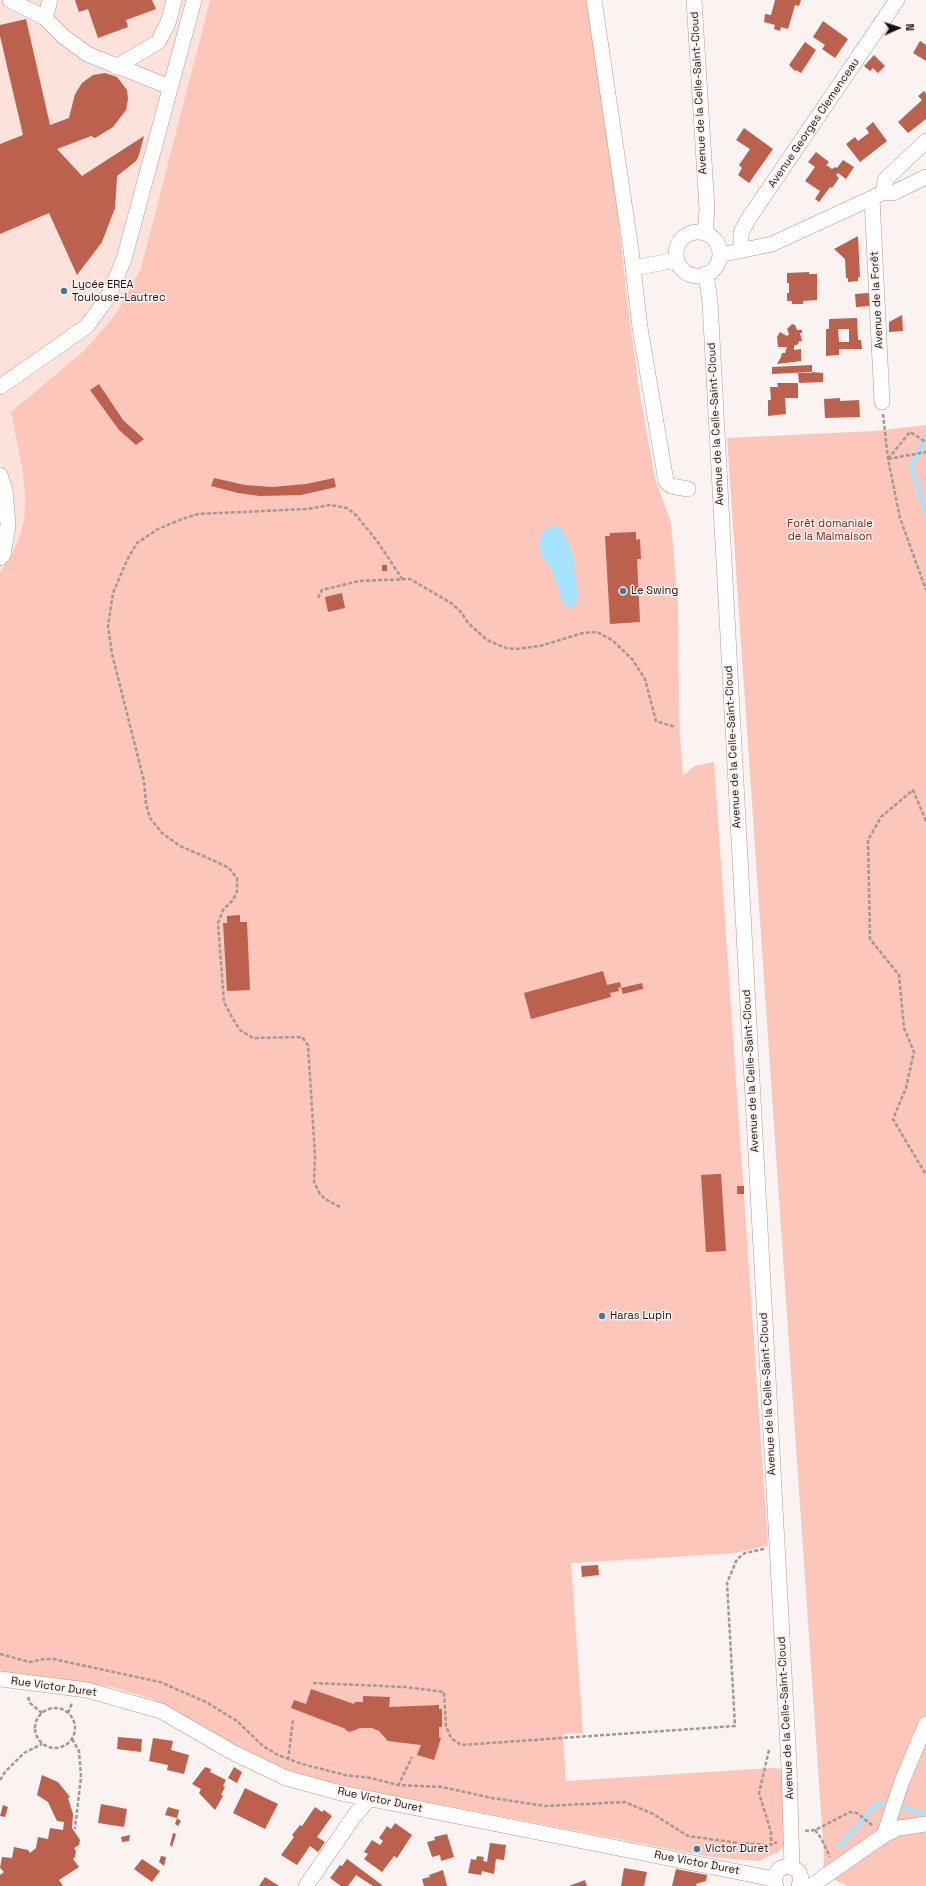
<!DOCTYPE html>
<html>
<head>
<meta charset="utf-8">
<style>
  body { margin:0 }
  #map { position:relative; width:926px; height:1886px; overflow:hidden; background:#fbf3f2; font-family:"Space Grotesk",sans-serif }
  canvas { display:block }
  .north { position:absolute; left:878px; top:8px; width:40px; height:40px; -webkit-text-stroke:3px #fbf3f2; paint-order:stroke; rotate:87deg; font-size:11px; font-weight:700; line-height:16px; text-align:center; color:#1c100d }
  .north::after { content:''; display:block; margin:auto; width:14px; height:18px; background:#1c100d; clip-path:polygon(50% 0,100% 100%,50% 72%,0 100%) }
</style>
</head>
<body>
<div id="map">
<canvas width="926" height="1886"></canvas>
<div class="north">N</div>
</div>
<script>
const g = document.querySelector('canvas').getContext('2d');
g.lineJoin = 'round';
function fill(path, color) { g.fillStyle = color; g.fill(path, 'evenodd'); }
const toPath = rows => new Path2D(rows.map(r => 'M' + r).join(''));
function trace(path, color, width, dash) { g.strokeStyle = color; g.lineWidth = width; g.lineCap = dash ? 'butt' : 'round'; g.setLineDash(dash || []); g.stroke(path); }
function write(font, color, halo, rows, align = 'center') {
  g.font = font + ' "Space Grotesk",sans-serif'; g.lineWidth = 3; g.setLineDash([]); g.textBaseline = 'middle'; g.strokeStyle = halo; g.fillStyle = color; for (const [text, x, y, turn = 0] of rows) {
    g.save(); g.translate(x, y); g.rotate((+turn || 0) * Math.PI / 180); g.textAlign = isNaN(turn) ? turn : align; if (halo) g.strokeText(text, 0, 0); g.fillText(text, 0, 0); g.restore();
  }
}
fill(toPath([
  [0,0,210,0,141,268,116,314,85,351,11,412,23,473,25,496,24,521,18,541,9,560,0,572]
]), '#fde2db');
fill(toPath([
  [210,0,595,0,627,299,640,396,655,478,671,523,678,604,679,724,683,776,694,766,714,762,768,1545,735,1553,571,1563,583,1733,563,1734,565,1769,566,1781,771,1768,783,1769,781,1770,786,1844,779,1851,759,1861,711,1857,338,1785,298,1775,268,1765,152,1699,112,1687,76,1682,0,1674,0,572,9,560,18,541,24,521,25,496,23,473,11,412,85,350,116,314,141,268],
  [926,425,926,1886,848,1886,823,1874,824,1856,727,438,875,431]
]), '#fcc6ba');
fill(toPath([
  [555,525,561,528,572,551,577,591,577,599,574,606,568,607,563,603,550,566,543,558,539,549,541,532,544,530]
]), '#a4e2fd');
trace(toPath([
  [926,436,911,466,926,514],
  [839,1846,875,1805,885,1803,907,1808,926,1815]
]), '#a4e2fd', 4.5);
fill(toPath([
  [75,0,152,0,156,9,126,20,128,27,98,38,88,9,79,12],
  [775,0,801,0,799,6,795,5,788,29,781,27,780,31,774,29,775,25,764,22,765,14,771,15],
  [26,19,50,125,69,118,75,94,82,83,93,75,105,73,117,77,127,90,128,99,126,110,113,127,95,138,91,136,57,149,82,176,144,136,139,155,136,161,117,176,115,208,102,242,77,275,49,213,0,234,0,144,23,135,0,36,0,25],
  [823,21,848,39,835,58,822,49,825,45,813,37],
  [920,41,926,45,926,61,913,53],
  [805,42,816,50,801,73,796,70,795,71,789,65],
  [874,55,885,66,878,73,873,68,870,71,864,66],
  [924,91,926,93,926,119,908,133,898,122,922,100,918,96],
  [873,122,887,141,860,162,846,144,855,137,858,141,869,133,866,128],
  [744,128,773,149,749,183,738,175,742,168,739,165,750,149,736,140],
  [816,152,829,162,826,165,832,169,835,167,837,168,843,160,854,167,846,179,838,173,836,175,839,178,832,188,830,187,819,202,815,199,820,191,805,181,815,167,808,162],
  [858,236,860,277,858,277,858,281,848,282,848,278,846,278,845,259,834,249],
  [809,272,809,274,817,274,817,300,803,301,803,304,792,304,792,301,787,301,787,293,789,293,789,283,787,283,787,273],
  [869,293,870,306,856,307,855,294],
  [902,315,903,331,889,332,889,322],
  [857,318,858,340,861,340,862,349,839,349,839,355,826,356,826,329,829,329,829,319],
  [838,329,849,329,849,342,839,342],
  [792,324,795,325,797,330,802,330,802,333,800,333,802,341,799,341,798,344,794,346,794,350,801,349,801,361,777,364,781,357,782,353,785,353,787,347,778,347,777,337,780,332,787,336,789,334,787,329],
  [812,365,812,372,772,374,772,367],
  [812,372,823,373,823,382,799,383,798,373,812,373],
  [777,383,798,383,798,398,785,398,786,414,768,416,768,400,771,400,770,387,778,387],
  [99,384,123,420,144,439,136,445,119,430,90,390],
  [840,398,840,401,859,400,860,417,825,418,824,399],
  [214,478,245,485,272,487,306,484,334,478,336,487,301,495,260,496,238,493,211,486],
  [636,532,636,540,640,539,641,559,637,559,640,622,610,624,605,536,610,536,610,533],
  [382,565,387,565,387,571,382,571],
  [342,593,345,608,328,612,325,597],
  [240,915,240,922,247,922,250,990,227,991,223,923,227,923,227,916],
  [603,971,607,985,620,982,621,987,618,988,619,991,610,993,611,997,531,1019,524,993],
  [642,983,643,989,623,994,621,988],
  [717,1174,721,1174,726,1251,706,1252,701,1175],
  [737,1186,744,1186,744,1194,737,1194],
  [598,1565,599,1575,582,1577,581,1566],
  [311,1689,354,1704,355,1702,363,1702,363,1696,390,1697,389,1707,439,1705,439,1709,442,1709,442,1727,439,1727,439,1737,441,1738,434,1760,417,1755,421,1745,388,1741,379,1731,372,1728,360,1728,350,1732,345,1730,346,1729,291,1708,294,1700,306,1704],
  [118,1737,142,1739,141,1752,117,1749],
  [153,1738,173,1741,171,1750,189,1755,184,1774,167,1770,168,1765,149,1761],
  [205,1767,211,1769,210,1772,226,1780,223,1786,225,1787,221,1795,223,1796,215,1810,199,1793,201,1789,192,1784],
  [234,1767,242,1772,237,1783,228,1778],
  [42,1775,58,1782,70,1797,68,1798,73,1814,72,1828,80,1840,79,1845,74,1848,76,1851,75,1857,73,1859,79,1867,59,1880,63,1886,0,1886,0,1875,4,1872,0,1868,2,1857,12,1858,14,1847,28,1850,30,1853,36,1848,38,1837,48,1839,50,1828,63,1830,64,1822,57,1821,48,1802,37,1795],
  [245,1788,278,1804,265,1829,233,1813],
  [101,1804,127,1809,124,1827,98,1823],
  [3,1805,8,1807,5,1817,0,1816],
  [168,1807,179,1810,177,1818,181,1821,178,1826,175,1824,177,1818,165,1815],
  [315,1807,322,1812,324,1810,332,1816,317,1837,325,1842,318,1852,310,1846,297,1865,281,1855,294,1837,292,1835,300,1825,302,1826],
  [395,1823,412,1835,397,1858,394,1856,382,1872,364,1859,368,1854,364,1852,372,1840,380,1845,383,1841,379,1838,387,1826,391,1829],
  [173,1833,176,1834,172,1847,170,1845],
  [447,1834,454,1857,441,1861,440,1855,432,1857,427,1842,435,1840,434,1837],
  [130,1835,129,1841,122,1842,121,1837],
  [490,1843,506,1845,504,1860,496,1859,494,1874,482,1871,481,1875,468,1873,471,1859,476,1860,477,1856,484,1857,483,1861,487,1862],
  [161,1856,166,1857,164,1866,159,1862],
  [142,1859,160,1871,152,1882,134,1869],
  [347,1859,382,1885,381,1886,373,1886,356,1875,348,1886,341,1886,330,1878,340,1865,342,1866],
  [624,1868,647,1872,644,1886,621,1886],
  [676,1869,707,1875,706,1881,696,1884,697,1886,672,1886],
  [443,1870,447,1886,424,1886,422,1879,430,1877,429,1875],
  [265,1877,279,1886,259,1886],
  [585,1880,587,1886,569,1886]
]), '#bb614d');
const minor = toPath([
  [10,0,45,18,64,37,87,54,170,87],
  [594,0,631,250,640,328,666,481,671,486,688,489],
  [694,0,707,209,705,233],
  [45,18,50,0],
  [116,67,158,42,168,23,174,0],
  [884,192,885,180,926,141],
  [872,198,882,402],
  '676 254a22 22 0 1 1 44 0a22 22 0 1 1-44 0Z',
  [741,250,741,232,749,218,897,0],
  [720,255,772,244,872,198,884,192,893,193,926,177],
  [633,268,677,260],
  [706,274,710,302,789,1766,792,1867],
  [0,387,87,326,108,297,124,259,194,0],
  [0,475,5,490,8,525,3,555,0,558],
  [0,1679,87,1690,161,1711,232,1752,286,1778,341,1793,774,1879],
  [884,1835,902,1781,926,1724],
  [306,1886,355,1815,369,1799],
  [776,1886,774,1879,776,1874,779,1869,787,1866,792,1867,799,1872,801,1878,799,1886],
  [811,1886,884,1835,899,1828,926,1824]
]);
trace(minor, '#b8968e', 16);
trace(toPath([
  [883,414,888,459,900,518,926,590],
  [888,459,910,432,926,442],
  [888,459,926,452],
  [318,598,322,590,359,581,410,579,451,603,461,612,468,623,487,640,506,648,515,649,540,646,583,633,597,632,612,640,632,659,645,679,656,721,675,727],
  [926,821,913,790,881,817,868,840,870,939,899,975,904,1028,914,1052,906,1088,893,1119,926,1175],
  [340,1207,325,1199,320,1194,314,1182,315,1155,308,1045,302,1037,253,1038,240,1030,233,1019,224,1002,218,923,223,910,233,900,237,891,237,878,229,868,217,862,180,846,162,833,150,818,146,804,144,781,112,654,108,626,113,593,127,560,137,543,158,529,182,519,198,514,307,509,330,505,347,508,356,515,377,541,403,580],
  [0,1654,30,1662,44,1659,53,1659,160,1682,206,1702,237,1721,263,1746,278,1755,302,1764,345,1775,371,1778,398,1785,442,1787,492,1798,545,1806,625,1802,653,1814,688,1836,739,1843,771,1845,777,1842],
  [313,1683,405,1687,444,1692,446,1726,451,1738,461,1745,735,1726,727,1583,737,1559,745,1553,764,1549],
  [28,1697,30,1703,42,1713],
  '35 1728a20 20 0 1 1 40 0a20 20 0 1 1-40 0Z',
  [68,1713,72,1703],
  [72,1739,79,1751,81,1777,75,1829],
  [769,1750,759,1793,771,1832,771,1845],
  [288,1760,293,1720],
  [0,1780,5,1772,24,1753,42,1744],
  [398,1786,412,1757],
  [815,1830,821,1838,830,1857],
  [805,1831,815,1830,850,1812,857,1813,873,1826]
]), '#a29897', 2.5, [4, 2]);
trace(minor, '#fff', 15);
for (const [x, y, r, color] of [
  [64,291,4,"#3f7b93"],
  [623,591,4,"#3f7b93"],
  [602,1316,4,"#3f7b93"],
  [697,1849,4,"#3f7b93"]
]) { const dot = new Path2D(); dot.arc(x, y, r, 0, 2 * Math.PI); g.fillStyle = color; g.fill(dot); trace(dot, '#fbf3f2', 1.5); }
write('11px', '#1c100d', '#fbf3f2', [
  ["Avenue de la Celle-Saint-Cloud",699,93,-93],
  ["Avenue Georges Clemenceau",814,123,-56],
  ["Avenue de la Forêt",877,300,-93],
  ["Avenue de la Celle-Saint-Cloud",716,424,-93],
  ["Avenue de la Celle-Saint-Cloud",733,747,-93],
  ["Avenue de la Celle-Saint-Cloud",751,1071,-93],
  ["Avenue de la Celle-Saint-Cloud",768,1394,-93],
  ["Rue Victor Duret",54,1687,8],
  ["Avenue de la Celle-Saint-Cloud",786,1718,-93],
  ["Rue Victor Duret",380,1800,12],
  ["Rue Victor Duret",697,1863,11]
]);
write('11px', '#1c100d', '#fbf3f2', [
  ["Lycée EREA",72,285],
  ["Toulouse-Lautrec",72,298],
  ["Le Swing",631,591],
  ["Haras Lupin",610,1316],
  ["Victor Duret",705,1849]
], 'left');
write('11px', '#7a2614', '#fbf3f2', [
  ["Forêt domaniale",830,524],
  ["de la Malmaison",830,537]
]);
</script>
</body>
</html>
